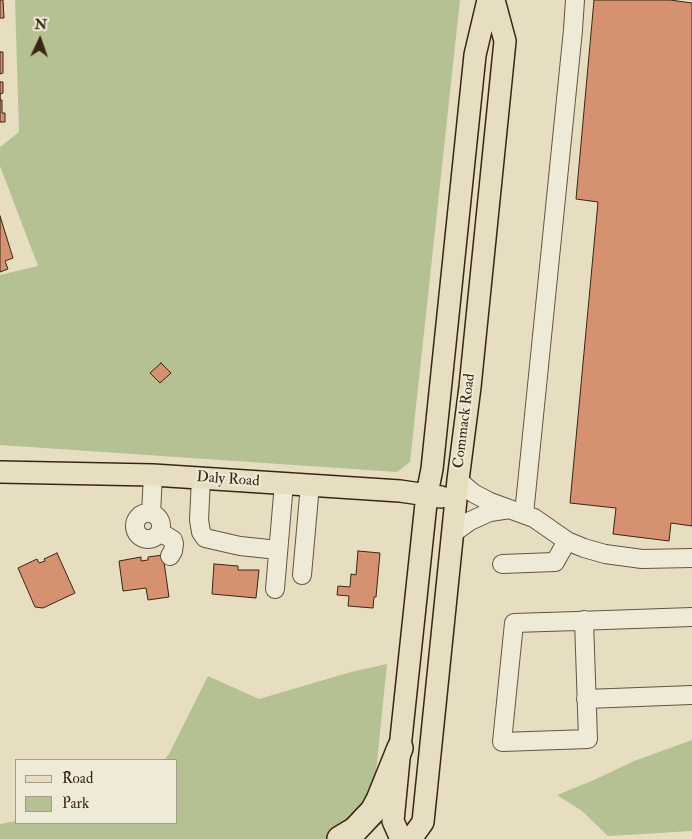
<!DOCTYPE html>
<html>
<head>
<meta charset="utf-8">
<style>
  body { margin:0 }
  #map { position:relative; width:692px; height:839px; overflow:hidden; background:#e7dec2; font-family:"IM FELL Double Pica",serif }
  canvas { display:block }
  .legend { position:absolute; left:15px; top:759px; width:162px; height:65px; box-sizing:border-box; background:#efead7; border:1px solid #a69c89; margin:0; padding:6px 9px; list-style:none; font-size:15px; color:#382615 }
  .legend li { display:flex; align-items:center; gap:10px; height:25px }
  .legend b { width:25px; border:1px solid #a69c89 }
  .north { position:absolute; left:15px; top:15px; width:50px; height:50px; -webkit-text-stroke:4px #efead7; paint-order:stroke; rotate:3deg; font-size:14px; font-weight:700; line-height:20px; text-align:center; color:#382615 }
  .north::after { content:''; display:block; margin:auto; width:18px; height:22px; background:#382615; clip-path:polygon(50% 0,100% 100%,50% 72%,0 100%) }
</style>
</head>
<body>
<div id="map">
<canvas width="692" height="839"></canvas>
<ul class="legend">
<li><b style="height:6px;background:#e7dec2"></b>Road</li>
<li><b style="height:14px;background:#b6c193"></b>Park</li>
</ul>
<div class="north">N</div>
</div>
<script>
const g = document.querySelector('canvas').getContext('2d');
g.lineJoin = 'round';
function fill(path, color) { g.fillStyle = color; g.fill(path, 'evenodd'); }
const toPath = rows => new Path2D(rows.map(r => 'M' + r).join(''));
function trace(path, color, width, dash) { g.strokeStyle = color; g.lineWidth = width; g.lineCap = dash ? 'butt' : 'round'; g.setLineDash(dash || []); g.stroke(path); }
function write(font, color, halo, rows, align = 'center') {
  g.font = font + ' "IM FELL Double Pica",serif'; g.lineWidth = 4; g.setLineDash([]); g.textBaseline = 'middle'; g.strokeStyle = halo; g.fillStyle = color; for (const [text, x, y, turn = 0] of rows) {
    g.save(); g.translate(x, y); g.rotate((+turn || 0) * Math.PI / 180); g.textAlign = isNaN(turn) ? turn : align; if (halo) g.strokeText(text, 0, 0); g.fillText(text, 0, 0); g.restore();
  }
}
fill(toPath([
  [15,0,460,0,410,462,397,472,0,445,0,275,38,266,0,166,0,147,19,132],
  [387,664,374,792,366,806,328,839,0,839,0,824,16,821,16,823,176,823,176,760,164,760,169,754,208,676,259,699,351,672],
  [692,740,692,831,608,836,582,811,557,795,594,780,634,761]
]), '#b6c193');
const building = toPath([
  [0,0,3,0,4,18,0,18,0,0],
  [594,0,670,0,692,3,692,526,671,523,669,541,613,534,616,508,570,503,598,202,576,199,594,0],
  [0,52,3,52,3,73,0,74,0,52],
  [0,82,3,82,3,93,0,94,0,100,2,100,2,113,5,113,5,122,0,122,0,82],
  [0,216,13,258,5,261,8,269,0,272,0,216],
  [161,363,171,373,160,383,150,373,161,363],
  [358,551,380,553,376,597,374,597,373,608,348,606,349,596,337,595,338,586,350,587,351,574,356,575,358,551],
  [57,553,75,593,43,608,35,607,18,568,37,559,39,563,45,561,44,559,57,553],
  [163,555,169,597,148,600,146,588,123,591,119,561,141,557,141,561,148,560,148,557,163,555],
  [214,564,238,566,238,570,259,570,256,598,212,594,214,564]
]);
fill(building, '#d69171');
trace(building, '#382615', 1);
const minor = toPath([
  [201,478,199,520,201,532,205,538,240,546,278,550],
  [458,480,473,493,490,502,534,518,567,541,584,548,605,554,642,559,692,558],
  '135 526a13 13 0 1 1 26 0a13 13 0 1 1-26 0Z',
  [151,513,153,475],
  [524,514,573,30,575,0],
  [160,532,173,540,174,544,173,551,170,556],
  [452,534,470,521,490,512,510,509],
  [502,564,555,562,567,541],
  [302,575,310,485],
  [275,589,284,483],
  [584,620,588,739,502,742,514,623,577,621,692,617],
  [586,699,692,695]
]);
const major = toPath([
  [0,472,153,475,400,491,441,497],
  [401,839,393,821,400,748,427,494,432,469,475,55,488,0],
  [411,839,423,822,458,480,470,387,505,41,494,0]
]);
const highway = toPath([
  [340,839,355,830,373,811,379,800,400,748]
]);
trace(minor, '#645440', 20);
trace(major, '#382615', 24);
trace(highway, '#382615', 28);
trace(minor, '#efead7', 18);
trace(major, '#e7dec2', 21);
trace(highway, '#e7dec2', 25);
write('15px', '#382615', '#efead7', [
  ["Commack Road",465,421,-83],
  ["Daly Road",228,480,4]
]);
</script>
</body>
</html>
